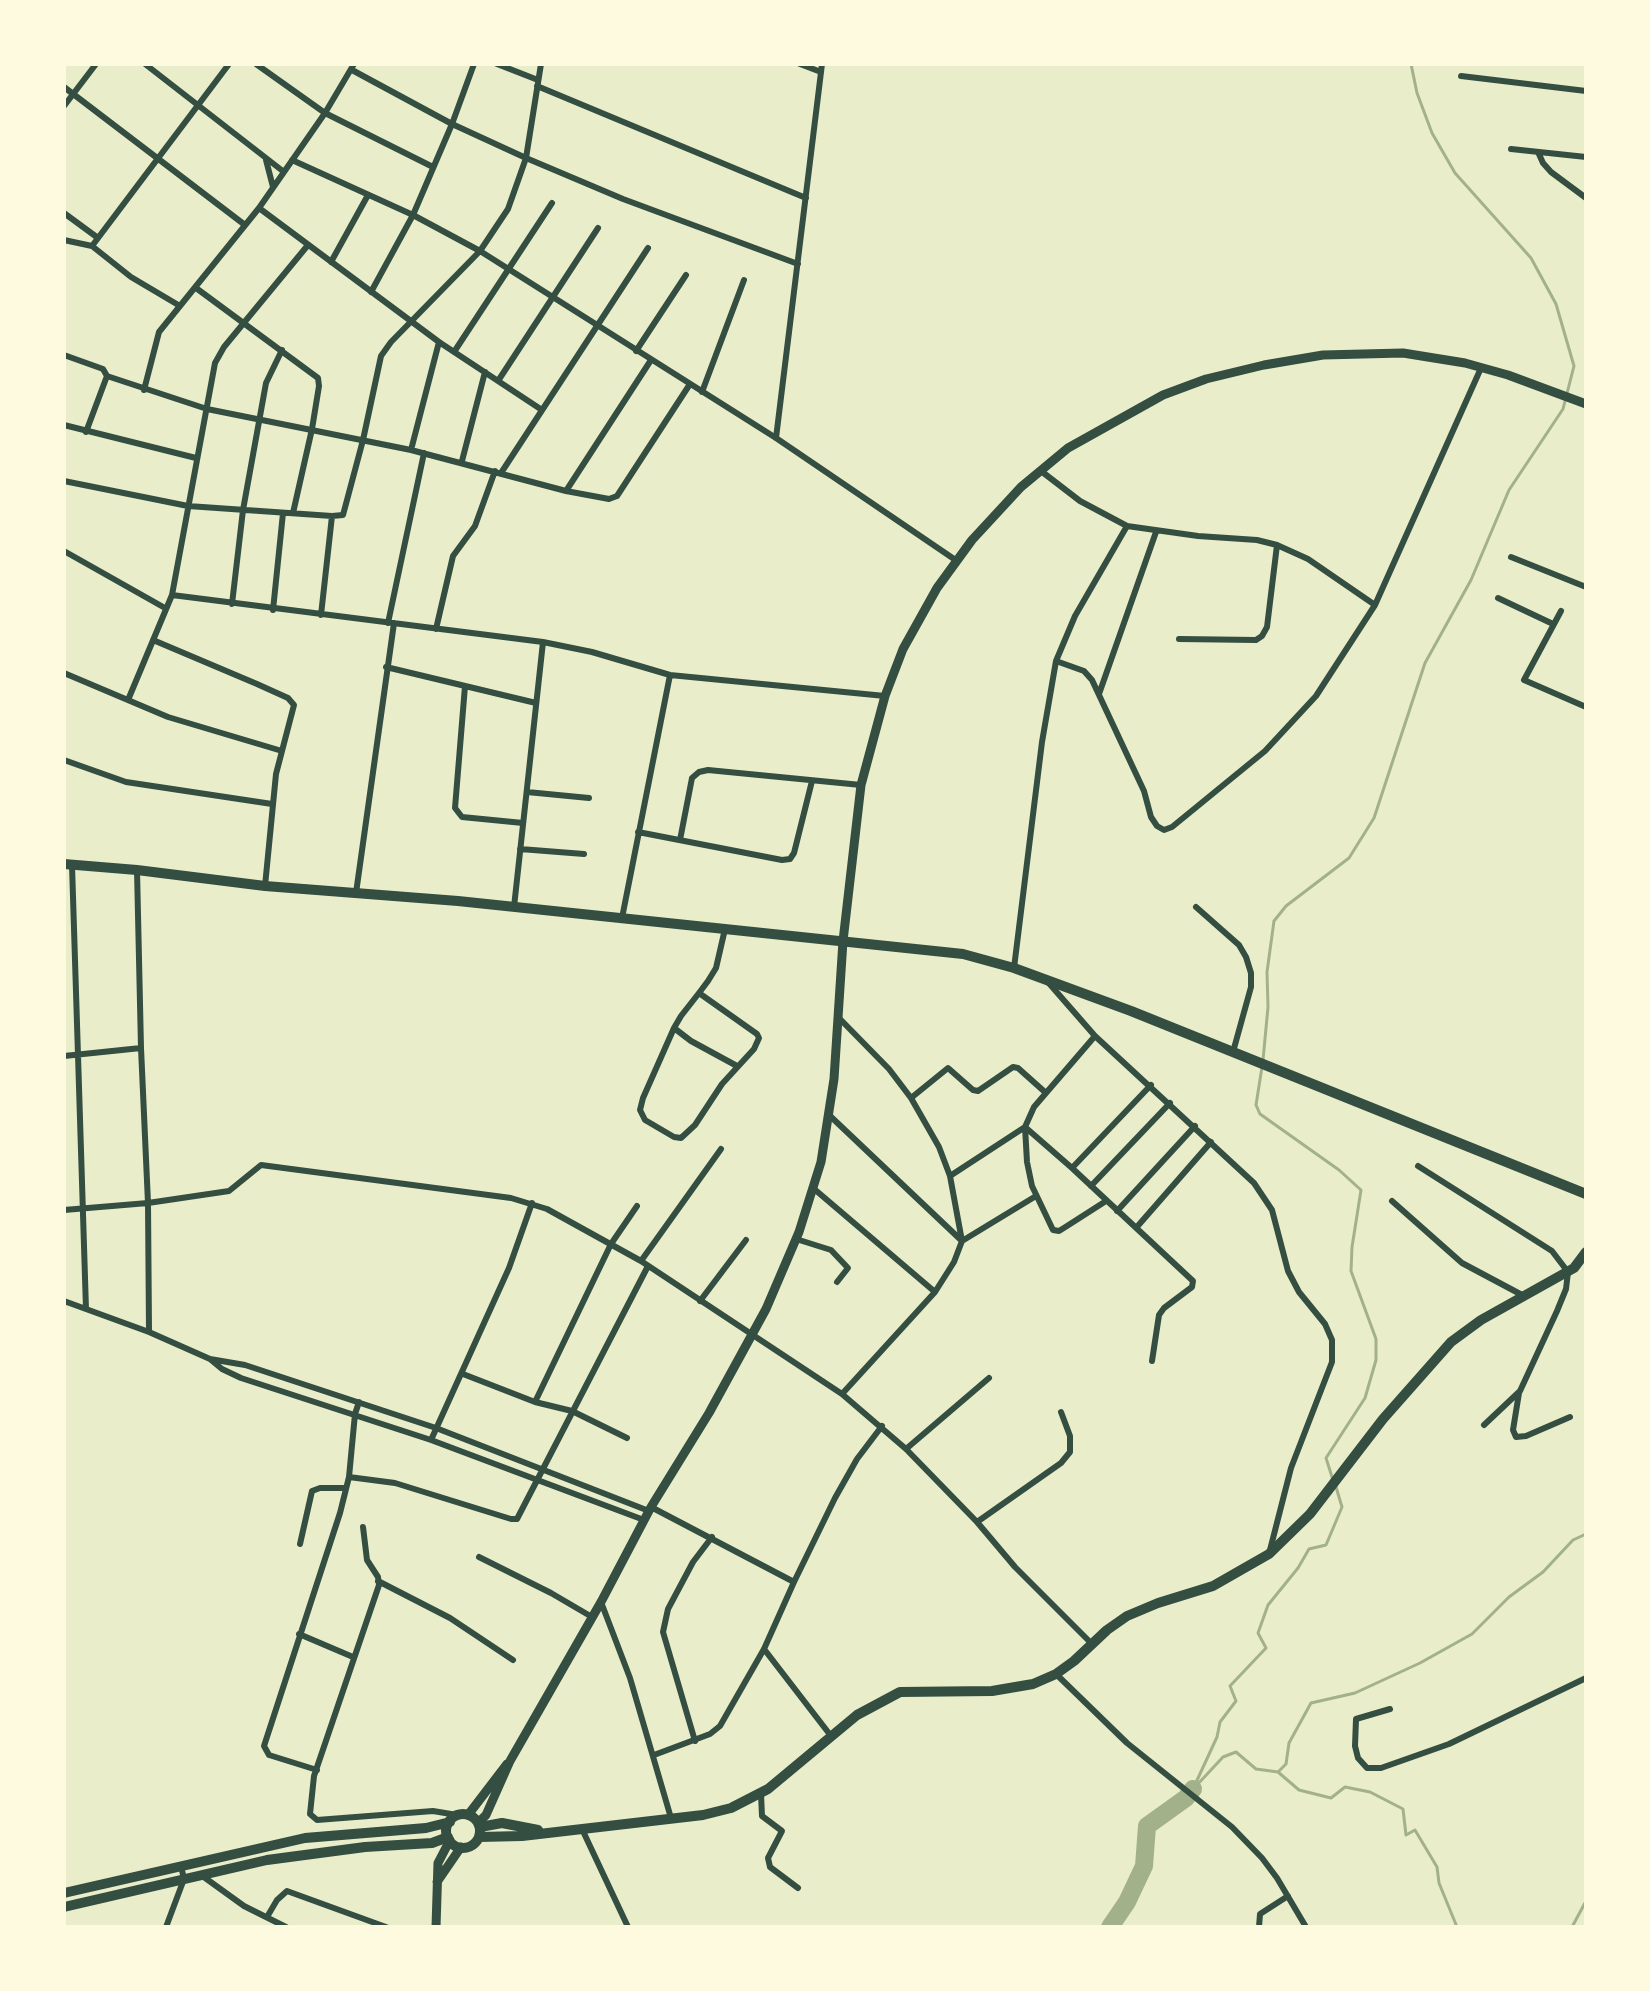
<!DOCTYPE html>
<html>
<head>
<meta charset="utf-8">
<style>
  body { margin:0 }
  #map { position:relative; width:1650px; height:1991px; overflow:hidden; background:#e9edc9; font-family:Georgia,serif }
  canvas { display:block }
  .frame { position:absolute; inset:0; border:66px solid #fefae0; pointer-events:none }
</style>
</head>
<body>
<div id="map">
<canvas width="1650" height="1991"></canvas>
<div class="frame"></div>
</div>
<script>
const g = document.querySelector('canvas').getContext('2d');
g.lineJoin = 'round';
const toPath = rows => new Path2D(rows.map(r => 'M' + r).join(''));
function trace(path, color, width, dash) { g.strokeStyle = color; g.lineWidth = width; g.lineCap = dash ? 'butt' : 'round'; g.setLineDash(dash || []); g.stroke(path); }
trace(toPath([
  [1263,1060,1268,1007,1267,972,1274,921,1286,906,1349,858,1374,818,1425,663,1471,580,1509,490,1563,409,1574,366,1556,304,1531,258,1455,173,1432,133,1417,93,1411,64],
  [1262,1067,1256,1105,1260,1114,1339,1170,1361,1190,1352,1247,1351,1271,1376,1339,1376,1360,1365,1398,1326,1458,1333,1480],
  [1278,1772,1286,1764,1289,1743,1311,1703,1355,1693,1420,1663,1472,1634,1509,1597,1543,1572,1573,1540,1586,1534],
  [1196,1786,1223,1757,1236,1752,1256,1769,1278,1772,1299,1790,1331,1798,1345,1787,1370,1792,1403,1809,1406,1835,1415,1830,1437,1867,1439,1883,1457,1927],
  [1193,1789,1217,1737,1220,1722,1236,1701,1230,1686,1266,1648,1258,1633,1268,1605,1298,1568,1309,1549,1326,1545,1342,1507,1336,1487],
  [1572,1927,1586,1901]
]), '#a3b18a', 3);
trace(toPath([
  [1110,1927,1127,1902,1144,1866,1147,1826,1186,1798,1193,1789]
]), '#a3b18a', 18);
trace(toPath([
  [145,64,284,172],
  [256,64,325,113,433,167],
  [497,64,538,80],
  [800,64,821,72],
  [352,70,452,124,526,158,623,199,798,264],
  [1461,76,1586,91],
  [537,86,806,198],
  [64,87,245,225],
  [64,106,96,64],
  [1511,149,1586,157],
  [1538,152,1543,163,1551,172,1586,198],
  [266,160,273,187],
  [292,160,413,215,480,251,776,438,957,561],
  [259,208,439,342,542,410],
  [64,213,98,238],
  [64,240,92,246,131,277,180,306],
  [92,246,229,64],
  [331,262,368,195],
  [196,288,318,378,319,386,312,429,293,513],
  [371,292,413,215,452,124,474,64],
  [636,351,686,275],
  [454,352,552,203],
  [64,355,103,369,107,376],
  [498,381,598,228],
  [144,390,159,332,259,208,325,113,354,64],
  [702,392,744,280],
  [64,425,196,458],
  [86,432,107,376,207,409,411,450,566,491,609,499,617,496,690,384],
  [776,438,822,64],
  [411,450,439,342],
  [462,461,485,372],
  [1041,471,1080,501,1127,526],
  [501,473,648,248],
  [64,481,188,506,332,516,343,515,363,440,381,356,391,342,480,251,508,209,526,158,541,64],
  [566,491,651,360],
  [64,551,165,608],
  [1511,557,1586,587],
  [172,595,543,642,592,652,670,675,885,696],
  [1498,598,1553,624],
  [232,604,243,510,266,383,282,350],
  [273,610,283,513],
  [1561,611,1524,680,1586,707],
  [321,615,332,516],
  [388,623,424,453],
  [436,629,453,556,475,526,495,471],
  [1179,639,1256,640,1262,636,1267,627,1277,545],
  [153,640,257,684,288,698,294,705,276,774,265,886],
  [1056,661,1084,671,1092,680,1144,791,1151,817,1157,826,1164,830,1172,827,1265,751,1316,696,1375,605,1481,368],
  [386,667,536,703],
  [64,673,168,717,282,751],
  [465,686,455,808,462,817,523,823],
  [1099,694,1156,532],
  [128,700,172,595,215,363,224,347,308,245],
  [64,760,126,782,272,804],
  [527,792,589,798],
  [638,832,782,860,790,859,794,853,812,781],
  [680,840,692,778,699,772,708,770,861,785],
  [520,849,584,854],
  [72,865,86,1309],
  [137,870,141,1048],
  [356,893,394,623],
  [514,907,543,642],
  [1196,907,1239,945,1246,957,1251,973,1251,987,1233,1052],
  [622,918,670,675],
  [1014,968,1042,742,1056,661,1075,616,1127,526,1198,536,1257,540,1277,545,1308,559,1375,605],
  [1047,981,1095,1036,1254,1183,1272,1210,1288,1271,1299,1292,1325,1324,1332,1340,1332,1362,1291,1468,1270,1550],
  [699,993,757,1034,759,1038,754,1049,722,1084,695,1125,681,1138,674,1137,645,1120,640,1110,643,1098,674,1028,681,1016,699,993,708,981,716,968,725,929],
  [839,1018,889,1069,911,1098,939,1147,950,1176,962,1241,954,1262,935,1292,842,1394],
  [674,1028,691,1041,737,1066],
  [1095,1036,1034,1107,1025,1127,1027,1162,1032,1186,1053,1230,1059,1231,1067,1226,1106,1201],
  [64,1056,141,1048,148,1203,149,1332],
  [911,1098,948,1068,973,1090,978,1091,1013,1067,1018,1068,1046,1093],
  [828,1114,962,1241,1036,1196],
  [1418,1166,1552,1251,1568,1272,1566,1289,1557,1311,1520,1391,1484,1425],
  [1072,1168,1151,1085],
  [950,1176,1025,1127,1072,1168,1193,1281,1192,1287,1164,1308,1159,1315,1152,1361],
  [1091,1186,1170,1103],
  [813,1188,935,1292],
  [1392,1201,1462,1263,1524,1296],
  [64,1210,148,1203,229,1191,261,1165,511,1198,547,1209,641,1261,842,1394,906,1449,977,1522,1015,1567,1092,1644],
  [1117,1211,1195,1126],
  [1136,1228,1211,1142],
  [796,1239,831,1250,848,1268,837,1282],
  [641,1261,721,1149],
  [64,1301,149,1332,210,1359,245,1365,436,1428,649,1511],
  [700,1301,746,1240],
  [210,1359,222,1369,241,1378,431,1440,644,1520],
  [463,1374,535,1402,572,1411,627,1438],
  [1519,1393,1513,1430,1516,1437,1526,1436,1570,1417],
  [535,1402,611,1244,637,1206],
  [431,1440,509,1268,532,1203],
  [906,1449,989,1378],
  [349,1477,395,1483,511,1519,517,1519,648,1266],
  [651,1507,794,1582,764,1649,720,1726,710,1734,654,1755],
  [977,1522,1061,1463,1070,1452,1070,1436,1061,1412],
  [363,1527,367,1560,378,1577,379,1585,314,1776,310,1814,317,1820,433,1811,457,1815],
  [300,1544,312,1491,320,1488,346,1488],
  [479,1557,551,1593,592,1617],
  [378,1581,450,1618,513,1660],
  [794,1582,835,1498,857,1459,882,1426],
  [601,1602,630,1678,671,1818],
  [299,1634,353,1657],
  [764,1649,831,1736],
  [1056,1674,1127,1743,1232,1827,1262,1858,1277,1878,1306,1927],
  [1390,1709,1356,1719,1355,1746,1358,1758,1367,1768,1381,1768,1449,1744,1586,1678],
  [695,1741,663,1632,668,1609,693,1562,712,1537],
  [317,1770,269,1755,264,1746,340,1513,349,1477,355,1414,359,1402],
  [761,1794,762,1816,782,1831,768,1858,770,1867,798,1888],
  [582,1829,628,1927],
  [201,1875,244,1906,286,1927],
  [267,1917,277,1900,287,1891,386,1927],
  [166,1927,184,1879,181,1866],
  [1259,1927,1260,1914,1288,1896]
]), '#344e41', 6);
trace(toPath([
  [468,1815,507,1764],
  [478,1823,486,1815,510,1761,601,1602,651,1507,709,1413,766,1309,799,1232,821,1162,834,1079,843,941,861,785,885,696,903,649,937,588,972,540,1021,487,1068,448,1163,395,1206,379,1264,365,1323,355,1403,353,1465,363,1508,375,1586,404],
  [437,1882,461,1847],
  [436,1927,438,1863,450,1840]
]), '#344e41', 9);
trace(toPath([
  [64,864,137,870,265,886,458,901,963,954,1014,968,1131,1011,1586,1194],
  '446 1831a17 17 0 1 1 34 0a17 17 0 1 1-34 0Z',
  [480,1827,502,1823,538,1830],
  [479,1837,522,1836,703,1815,731,1808,768,1789,857,1715,900,1692,992,1691,1033,1684,1056,1674,1074,1661,1107,1630,1127,1616,1158,1603,1213,1586,1269,1554,1310,1514,1383,1419,1451,1342,1481,1320,1574,1268,1586,1252],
  [64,1893,305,1838,426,1828,450,1822],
  [64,1907,267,1860,365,1847,432,1843,448,1837]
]), '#344e41', 10);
</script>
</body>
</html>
